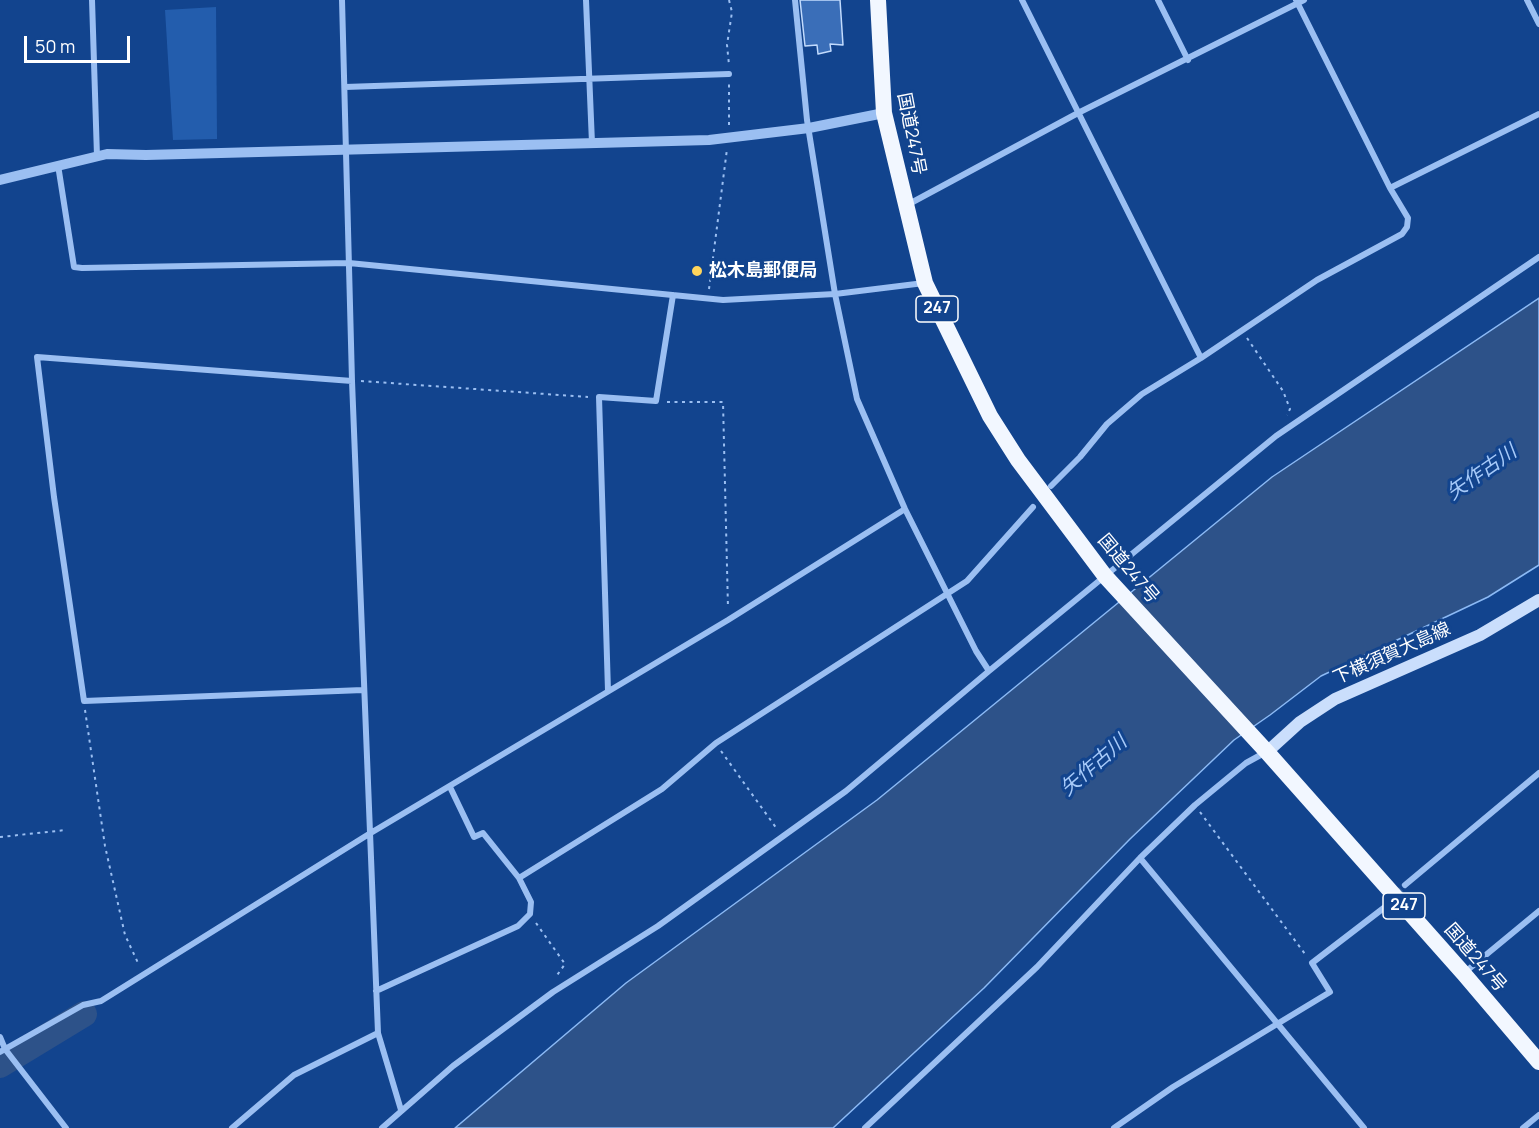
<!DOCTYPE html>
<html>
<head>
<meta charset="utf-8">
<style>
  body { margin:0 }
  #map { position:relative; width:1539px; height:1128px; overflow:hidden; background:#12448e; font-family:Manrope,sans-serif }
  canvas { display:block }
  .scale { position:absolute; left:24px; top:36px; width:106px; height:27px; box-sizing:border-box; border:3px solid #fff; border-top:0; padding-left:8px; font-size:18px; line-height:21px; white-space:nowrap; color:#fff; -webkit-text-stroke:4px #12448e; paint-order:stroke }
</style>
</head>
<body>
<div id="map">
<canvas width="1539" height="1128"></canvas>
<div class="scale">50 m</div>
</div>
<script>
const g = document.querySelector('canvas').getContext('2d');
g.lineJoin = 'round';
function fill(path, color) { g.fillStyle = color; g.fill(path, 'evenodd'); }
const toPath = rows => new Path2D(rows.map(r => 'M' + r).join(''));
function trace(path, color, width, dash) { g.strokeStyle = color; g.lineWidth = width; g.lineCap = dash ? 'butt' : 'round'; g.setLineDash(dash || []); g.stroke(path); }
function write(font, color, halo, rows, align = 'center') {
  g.font = font + ' Manrope,"Noto Sans JP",sans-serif'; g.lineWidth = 6; g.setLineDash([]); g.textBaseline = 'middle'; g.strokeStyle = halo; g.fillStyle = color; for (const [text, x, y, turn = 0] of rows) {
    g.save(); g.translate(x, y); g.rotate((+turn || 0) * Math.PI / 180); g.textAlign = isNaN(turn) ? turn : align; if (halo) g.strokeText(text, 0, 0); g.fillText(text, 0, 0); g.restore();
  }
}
fill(toPath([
  [216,7,217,139,173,140,165,10]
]), '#235dad');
const water = toPath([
  [1539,298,1539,565,1488,597,1321,676,1270,715,1234,740,1130,839,984,988,833,1128,455,1128,626,983,877,800,1272,477,1539,298]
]);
fill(water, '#2d5289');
trace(water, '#8cbaf5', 1.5);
trace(toPath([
  [0,1065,84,1014]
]), '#2d5289', 26);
const building = toPath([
  [800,0,840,0,843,45,830,44,831,51,818,54,817,45,805,46,800,0]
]);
fill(building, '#3a6eb8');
trace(building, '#c2dbfd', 1.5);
trace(toPath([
  [1385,907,1405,885]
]), '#36609f', 6, [6, 3]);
trace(toPath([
  [729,0,732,12,727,45,729,65],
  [729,125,729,83],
  [709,289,727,149],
  [1247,338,1283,391,1290,409,1287,415],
  [361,381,588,397],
  [667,402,723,402,728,608],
  [85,710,105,846,125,935,139,965],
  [721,751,777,829],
  [1200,812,1305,954],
  [0,837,66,830],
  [536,923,565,964,555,978]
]), '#9bbff2', 2, [3, 4.5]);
trace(toPath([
  [92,0,97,156],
  [342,0,352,381,378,1033,401,1110],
  [586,0,592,143],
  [795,0,807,120,835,294,857,399,905,509,976,651,989,671],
  [1022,0,1201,358],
  [1158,0,1188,60],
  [1527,0,1539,24],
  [345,87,729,74],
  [58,165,74,267,82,268,349,263,723,300,835,294,924,283],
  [1390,188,1539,114],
  [909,204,1078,113,1304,0],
  [352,381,37,357,54,497,84,701,363,690],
  [1051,486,1080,457,1107,424,1142,394,1201,358,1317,280,1402,234,1407,227,1408,218,1390,188,1296,0],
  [608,691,599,397,656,401,673,295],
  [1140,858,1364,1128],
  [519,878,662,789,716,743,967,581,1033,507],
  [1405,885,1539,773],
  [1464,973,1539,911],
  [376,991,518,926,530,914,531,902,519,878,483,833,474,837,450,787],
  [0,1037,5,1049,66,1128],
  [0,1052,83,1005,101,1001,369,834,728,620,905,509],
  [232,1128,294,1075,378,1033],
  [382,1128,453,1066,553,992,658,926,846,791,989,671,1276,436,1539,257],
  [865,1128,1037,967,1140,858,1195,805,1246,763,1266,752],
  [1114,1128,1173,1087,1330,992,1312,963,1385,907],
  [1523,1128,1539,1115]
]), '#9bbff2', 6);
trace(toPath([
  [0,180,107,154,146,155,709,140,809,128,884,113]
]), '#9bbff2', 10);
trace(toPath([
  [1267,752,1300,722,1335,699,1480,635,1539,600]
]), '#cadefc', 12);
trace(toPath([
  [878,0,884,113,925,283,990,416,1018,460,1105,576,1267,752,1464,974,1539,1062]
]), '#f2f7ff', 16);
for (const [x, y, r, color] of [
  [697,271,6,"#ffd55c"]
]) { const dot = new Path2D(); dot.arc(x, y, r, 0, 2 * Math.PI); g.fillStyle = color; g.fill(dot); trace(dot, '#12448e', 2); }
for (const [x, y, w] of [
  [937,309,42],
  [1404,906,42]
]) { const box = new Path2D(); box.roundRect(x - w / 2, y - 13, w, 26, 4.5); g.fillStyle = '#12448e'; g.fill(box); trace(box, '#fff', 1.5); }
write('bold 16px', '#fff', null, [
  ["247",937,309],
  ["247",1404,906]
]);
write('18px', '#fff', '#12448e', [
  ["国道247号",911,134,79],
  ["国道247号",1128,569,50],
  ["下横須賀大島線",1392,654,-24],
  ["国道247号",1475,958,49]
]);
write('bold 18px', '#fff', '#12448e', [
  ["松木島郵便局",709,271]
], 'left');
write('italic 20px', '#a7caf9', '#12448e', [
  ["矢作古川",1482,473,-35],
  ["矢作古川",1094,766,-41]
]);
</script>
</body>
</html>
